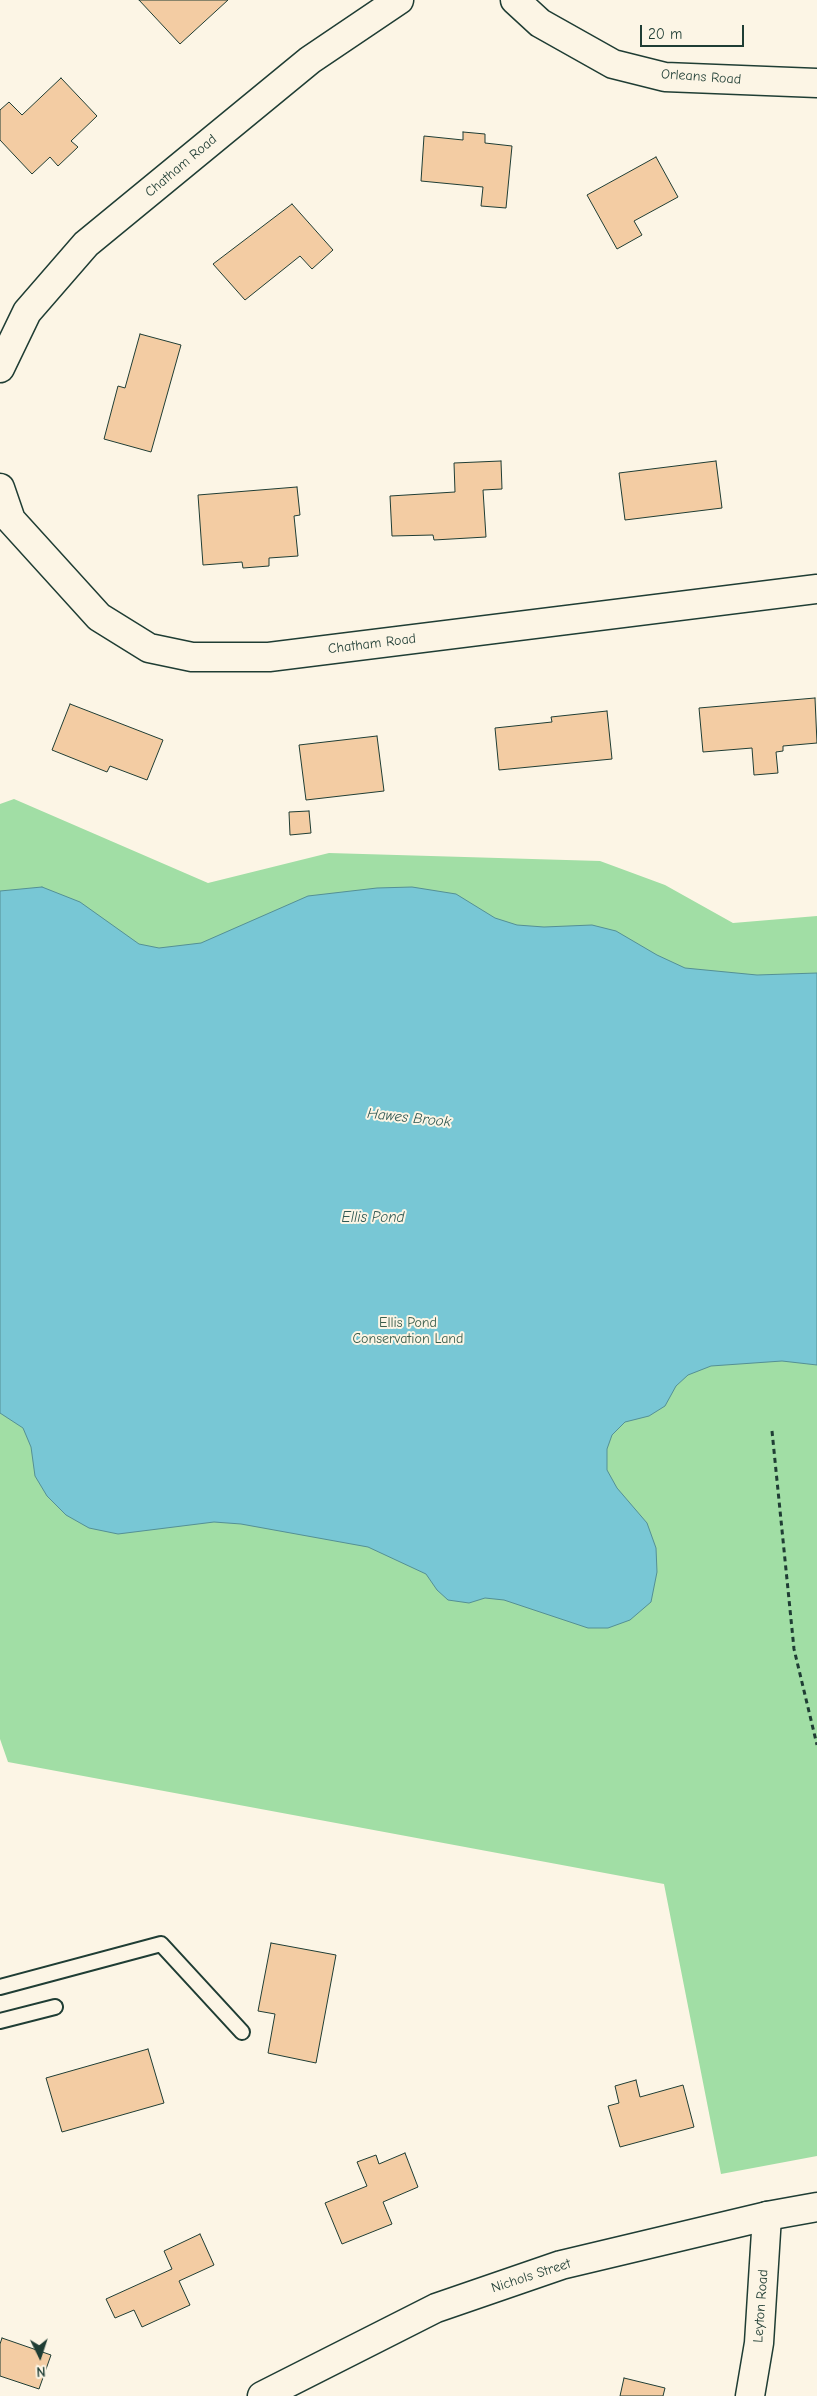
<!DOCTYPE html>
<html>
<head>
<meta charset="utf-8">
<style>
  body { margin:0 }
  #map { position:relative; width:817px; height:2396px; overflow:hidden; background:#fcf5e5; font-family:"Comic Neue",sans-serif }
  canvas { display:block }
  .north { position:absolute; left:15px; top:2331px; width:50px; height:50px; -webkit-text-stroke:4px #fcf5e5; paint-order:stroke; rotate:176deg; font-size:14px; font-weight:700; line-height:20px; text-align:center; color:#1f3d34 }
  .north::after { content:''; display:block; margin:auto; width:18px; height:22px; background:#1f3d34; clip-path:polygon(50% 0,100% 100%,50% 72%,0 100%) }
  .scale { position:absolute; left:640px; top:25px; width:104px; height:22px; box-sizing:border-box; border:2px solid #1f3d34; border-top:0; padding-left:6px; font-size:15px; line-height:18px; white-space:nowrap; color:#1f3d34; -webkit-text-stroke:4px #fcf5e5; paint-order:stroke }
</style>
</head>
<body>
<div id="map">
<canvas width="817" height="2396"></canvas>
<div class="north">N</div>
<div class="scale">20 m</div>
</div>
<script>
const g = document.querySelector('canvas').getContext('2d');
g.lineJoin = 'round';
function fill(path, color) { g.fillStyle = color; g.fill(path, 'evenodd'); }
const toPath = rows => new Path2D(rows.map(r => 'M' + r).join(''));
function trace(path, color, width, dash) { g.strokeStyle = color; g.lineWidth = width; g.lineCap = dash ? 'butt' : 'round'; g.setLineDash(dash || []); g.stroke(path); }
function write(font, color, halo, rows, align = 'center') {
  g.font = font + ' "Comic Neue",sans-serif'; g.lineWidth = 4; g.setLineDash([]); g.textBaseline = 'middle'; g.strokeStyle = halo; g.fillStyle = color; for (const [text, x, y, turn = 0] of rows) {
    g.save(); g.translate(x, y); g.rotate((+turn || 0) * Math.PI / 180); g.textAlign = isNaN(turn) ? turn : align; if (halo) g.strokeText(text, 0, 0); g.fillText(text, 0, 0); g.restore();
  }
}
fill(toPath([
  [14,799,208,883,329,853,600,861,665,885,733,923,817,916,817,2156,721,2174,664,1884,8,1762,0,1739,0,804]
]), '#a1dea5');
const water = toPath([
  [42,887,80,902,139,944,159,948,201,943,308,896,377,888,412,887,456,894,495,918,517,925,544,927,592,925,616,931,657,955,685,968,757,975,817,973,817,1365,782,1361,711,1366,688,1375,676,1386,665,1406,649,1416,625,1422,612,1435,607,1449,607,1470,617,1488,647,1523,656,1548,657,1572,651,1602,630,1620,608,1628,588,1628,504,1600,485,1598,469,1603,448,1600,437,1590,426,1574,368,1547,241,1524,214,1522,118,1534,89,1528,66,1515,47,1496,35,1476,31,1447,23,1428,0,1413,0,891,42,887]
]);
fill(water, '#78c7d5');
trace(water, '#549095', 1);
const building = toPath([
  [139,0,228,0,180,44,139,0],
  [61,78,97,116,71,141,78,147,58,166,50,157,32,174,0,140,0,110,9,102,22,115,61,78],
  [463,132,485,134,485,143,512,146,506,208,481,206,483,187,421,181,424,136,463,140,463,132],
  [656,157,678,197,634,221,642,235,617,249,587,195,656,157],
  [292,204,333,250,312,269,300,256,245,300,213,264,292,204],
  [140,334,181,345,151,452,104,439,118,386,125,388,140,334],
  [501,461,502,489,483,490,486,537,434,540,433,535,392,536,390,496,455,492,454,463,501,461],
  [716,461,722,508,625,520,619,473,716,461],
  [297,487,300,515,294,516,298,556,269,558,269,566,243,568,242,562,203,565,198,495,297,487],
  [815,698,817,743,783,746,783,751,776,752,778,773,754,775,752,748,703,752,699,708,815,698],
  [70,704,163,740,147,780,110,766,107,772,52,750,70,704],
  [607,711,612,759,499,770,495,728,552,722,551,717,607,711],
  [377,736,384,791,306,800,299,745,377,736],
  [309,811,311,833,290,835,289,812,309,811],
  [271,1943,336,1955,316,2063,268,2053,275,2014,258,2011,271,1943],
  [148,2049,164,2103,62,2132,46,2078,148,2049],
  [636,2080,640,2097,683,2085,694,2127,620,2147,608,2106,619,2103,615,2086,636,2080],
  [405,2153,418,2187,383,2202,392,2224,342,2244,325,2203,367,2186,357,2162,376,2155,379,2164,405,2153],
  [200,2234,214,2265,179,2281,190,2305,142,2327,134,2310,115,2318,106,2299,172,2269,164,2251,200,2234],
  [2,2338,51,2355,39,2389,0,2376,0,2344,2,2338],
  [624,2378,665,2388,663,2396,620,2396,624,2378]
]);
fill(building, '#f3cca3');
trace(building, '#1f3d34', 1);
const lane = toPath([
  [0,1987,161,1944,242,2032],
  [0,2021,55,2007]
]);
const street = toPath([
  [515,0,540,23,613,64,665,77,817,83],
  [0,368,27,312,86,244,310,60,399,0],
  [0,488,11,520,99,617,149,648,192,657,269,657,817,589],
  [750,2396,759,2343,767,2216]
]);
const secondary = toPath([
  [262,2396,436,2308,561,2265,767,2216,817,2207]
]);
trace(lane, '#1f3d34', 18);
trace(street, '#1f3d34', 31);
trace(secondary, '#1f3d34', 31);
trace(toPath([
  [772,1431,794,1649,817,1745]
]), '#1f3d34', 3, [5, 4]);
trace(lane, '#fcf5e5', 14);
trace(street, '#fcf5e5', 28);
trace(secondary, '#fcf5e5', 28);
write('14px', '#1f3d34', '#fcf5e5', [
  ["Orleans Road",701,77,4],
  ["Chatham Road",181,166,-40],
  ["Chatham Road",372,644,-7],
  ["Nichols Street",531,2276,-18],
  ["Leyton Road",761,2306,-86]
]);
write('14px', '#395d4b', '#fcf5e5', [
  ["Ellis Pond",408,1323],
  ["Conservation Land",408,1339]
]);
write('italic 15px', '#315954', '#fcf5e5', [
  ["Hawes Brook",409,1118,6],
  ["Ellis Pond",373,1218]
]);
</script>
</body>
</html>
